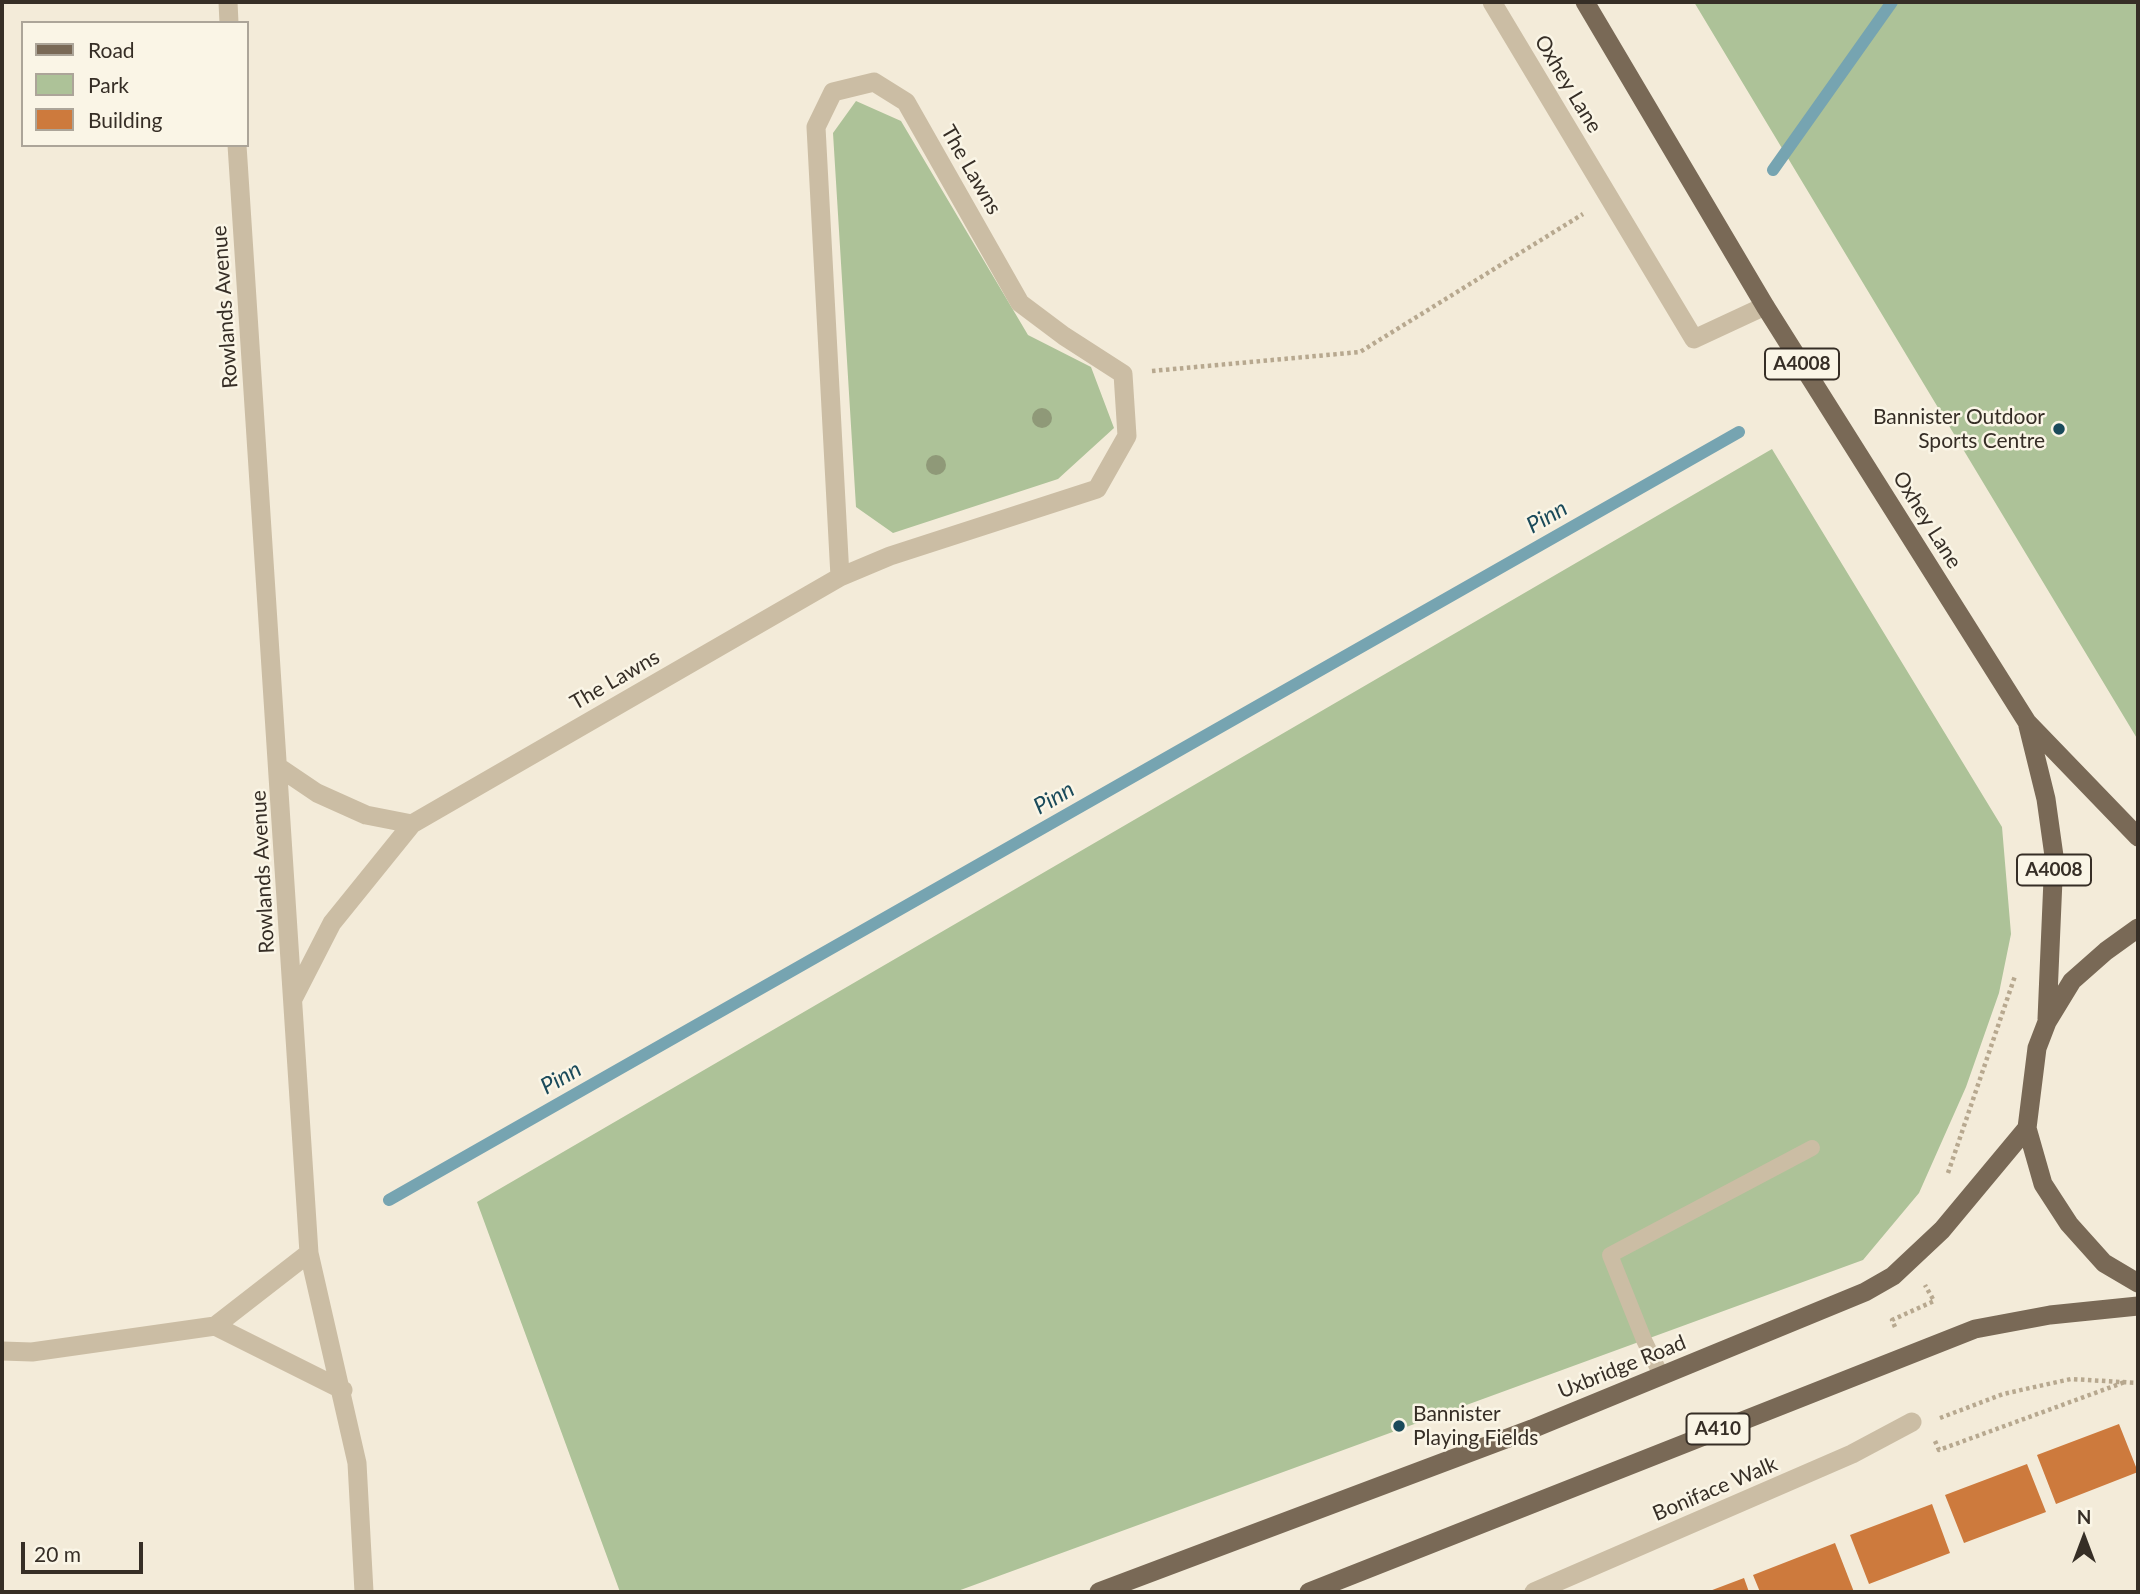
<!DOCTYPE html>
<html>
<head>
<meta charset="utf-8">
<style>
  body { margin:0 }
  #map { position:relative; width:2140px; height:1594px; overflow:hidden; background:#f3ebd9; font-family:Lato,sans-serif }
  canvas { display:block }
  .frame { position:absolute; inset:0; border:4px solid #362e26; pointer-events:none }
  .legend { position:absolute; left:21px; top:21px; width:228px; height:126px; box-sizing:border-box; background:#faf5e6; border:2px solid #aca599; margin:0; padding:9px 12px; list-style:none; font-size:21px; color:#362e26 }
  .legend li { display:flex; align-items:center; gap:14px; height:35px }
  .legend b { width:35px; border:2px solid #aca599 }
  .north { position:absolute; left:2049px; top:1503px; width:70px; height:70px; -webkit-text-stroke:5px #faf5e6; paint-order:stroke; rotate:0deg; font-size:19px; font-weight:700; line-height:28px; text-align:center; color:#362e26 }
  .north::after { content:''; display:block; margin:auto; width:24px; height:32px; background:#362e26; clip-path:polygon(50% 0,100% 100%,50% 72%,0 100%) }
  .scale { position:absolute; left:21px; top:1542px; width:122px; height:32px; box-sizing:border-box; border:4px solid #362e26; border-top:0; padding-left:9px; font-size:21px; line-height:24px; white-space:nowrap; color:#362e26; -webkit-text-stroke:5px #faf5e6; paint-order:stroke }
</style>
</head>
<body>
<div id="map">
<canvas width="2140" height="1594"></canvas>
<div class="frame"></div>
<ul class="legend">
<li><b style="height:9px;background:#796956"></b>Road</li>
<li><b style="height:19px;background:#adc298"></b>Park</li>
<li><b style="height:19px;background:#cd7a3d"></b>Building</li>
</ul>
<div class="north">N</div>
<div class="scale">20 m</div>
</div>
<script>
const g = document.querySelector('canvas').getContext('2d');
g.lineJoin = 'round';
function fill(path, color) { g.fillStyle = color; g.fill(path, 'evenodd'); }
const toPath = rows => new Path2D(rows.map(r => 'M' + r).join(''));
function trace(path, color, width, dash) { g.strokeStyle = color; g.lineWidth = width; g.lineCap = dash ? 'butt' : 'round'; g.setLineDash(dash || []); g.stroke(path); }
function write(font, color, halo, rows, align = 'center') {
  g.font = font + ' Lato,sans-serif'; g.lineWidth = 5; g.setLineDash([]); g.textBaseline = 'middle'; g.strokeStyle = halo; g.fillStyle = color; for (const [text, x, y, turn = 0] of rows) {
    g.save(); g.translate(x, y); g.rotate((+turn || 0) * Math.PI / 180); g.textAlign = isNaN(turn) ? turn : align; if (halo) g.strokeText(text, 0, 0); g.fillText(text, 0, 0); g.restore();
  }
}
fill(toPath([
  [1694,2,2138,2,2138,740],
  [856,101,901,121,1028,335,1091,367,1114,428,1058,479,893,533,856,507,833,133],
  [1772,449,2002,827,2011,934,1999,993,1966,1087,1919,1193,1863,1260,955,1592,620,1592,477,1202]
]), '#adc298');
trace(toPath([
  [1773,170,1892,2],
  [389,1200,1739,432]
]), '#76a4b1', 12);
fill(toPath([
  [2119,1424,2138,1472,2056,1504,2037,1455],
  [2027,1464,2046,1512,1964,1543,1945,1495],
  [1932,1504,1950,1553,1869,1584,1850,1535],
  [1835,1543,1854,1592,1760,1592,1753,1575],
  [1744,1578,1749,1592,1707,1592]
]), '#cd7a3d');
trace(toPath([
  [1152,371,1360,352,1583,214],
  [1948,1173,2015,976],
  [1895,1327,1892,1320,1934,1301,1925,1285],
  [1940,1418,2003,1394,2071,1379,2138,1383],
  [1935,1441,1939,1450,2125,1382]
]), '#b7a88f', 4.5, [3.5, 3.5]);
trace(toPath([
  [1661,1375,1644,1340,1610,1255,1812,1148]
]), '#cbbda4', 16);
trace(toPath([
  [228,2,229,23],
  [1492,2,1694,339,1765,306],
  [237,145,309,1253,357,1463,364,1592],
  [280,768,317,793,366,815,412,824],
  [293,999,332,923,412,824,840,577,816,127,833,92,874,82,906,102,1020,303,1064,336,1123,374,1127,436,1097,489,890,556,840,577],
  [309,1253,215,1326,343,1390],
  [2,1351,32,1352,215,1326],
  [1534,1592,1852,1454,1912,1422]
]), '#cbbda4', 19);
trace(toPath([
  [1585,2,1765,306,2027,722,2138,837],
  [2028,726,2046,799,2054,856,2047,1019],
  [2138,928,2106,951,2072,981,2047,1022,2037,1048,2027,1128,2043,1184,2069,1224,2104,1263,2138,1283],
  [1099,1592,1532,1429,1865,1292,1893,1276,1942,1230,2027,1128],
  [1309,1592,1975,1329,2050,1315,2138,1306]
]), '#796956', 19);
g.fillStyle = '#8f9978';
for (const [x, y] of [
  [1042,418],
  [936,465]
]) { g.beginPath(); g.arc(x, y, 10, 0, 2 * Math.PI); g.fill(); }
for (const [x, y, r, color] of [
  [2059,429,7,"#1a4a5a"],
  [1399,1426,7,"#1a4a5a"]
]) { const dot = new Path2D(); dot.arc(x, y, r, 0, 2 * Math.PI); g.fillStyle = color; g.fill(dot); trace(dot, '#faf5e6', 2.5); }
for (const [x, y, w] of [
  [1802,364,74],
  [2054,870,74],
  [1718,1429,63]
]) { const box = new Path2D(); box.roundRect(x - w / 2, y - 15.5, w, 31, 5); g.fillStyle = '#faf5e6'; g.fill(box); trace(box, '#362e26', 2); }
write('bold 19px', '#362e26', null, [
  ["A4008",1802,364],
  ["A4008",2054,870],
  ["A410",1718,1429]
]);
write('21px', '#362e26', '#faf5e6', [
  ["Oxhey Lane",1568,84,59],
  ["The Lawns",971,170,60],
  ["Rowlands Avenue",225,307,-94],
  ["Oxhey Lane",1927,520,58],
  ["The Lawns",615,680,-30],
  ["Rowlands Avenue",263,872,-93],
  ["Uxbridge Road",1622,1367,-22],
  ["Boniface Walk",1715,1489,-23]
]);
write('21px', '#362e26', '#faf5e6', [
  ["Bannister Outdoor",2045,417],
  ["Sports Centre",2045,441],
  ["Bannister",1413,1414,"left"],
  ["Playing Fields",1413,1438,"left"]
], 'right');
write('italic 23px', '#1a4a5a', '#faf5e6', [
  ["Pinn",1547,517,-30],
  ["Pinn",1054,798,-30],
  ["Pinn",561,1078,-30]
]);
</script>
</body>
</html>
